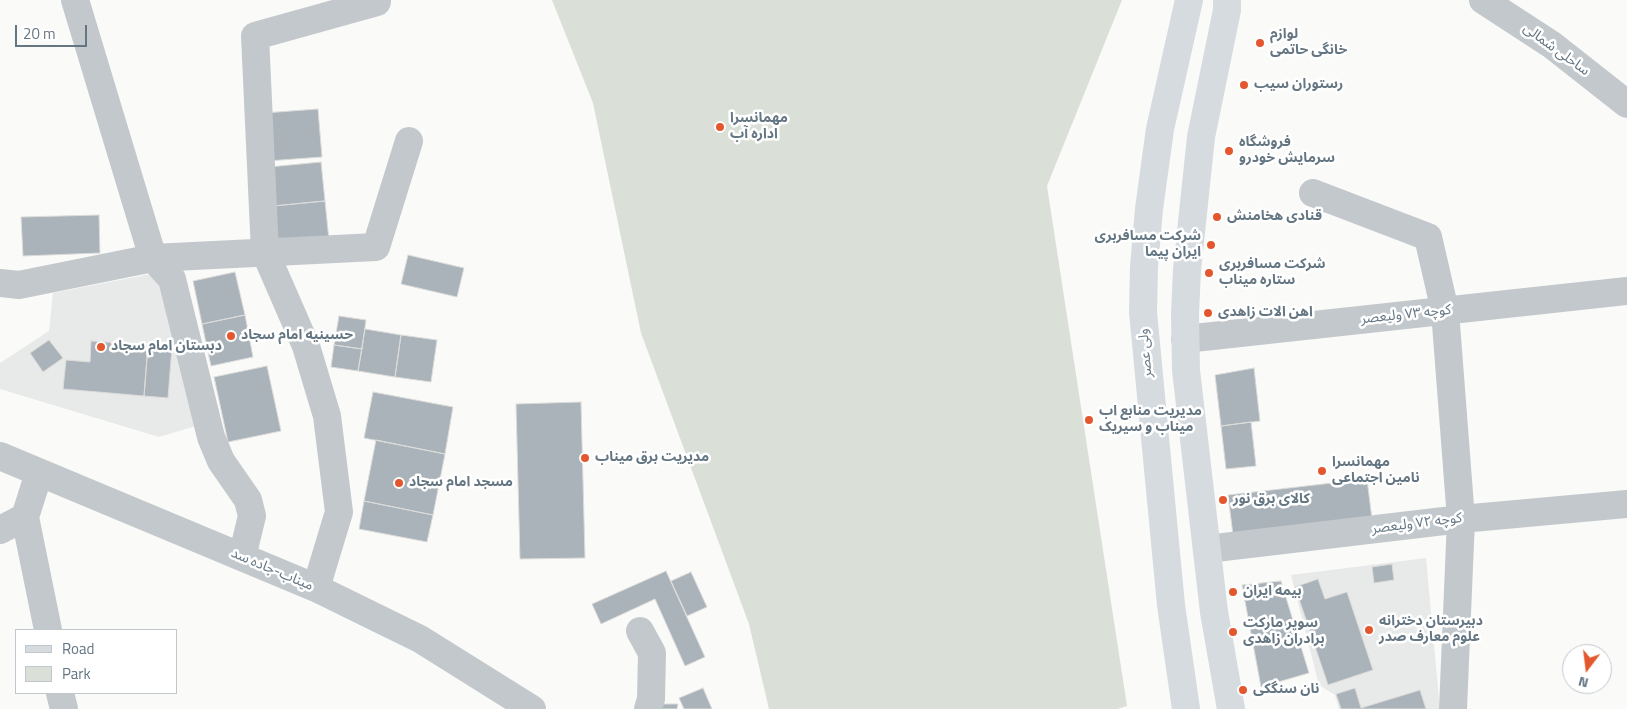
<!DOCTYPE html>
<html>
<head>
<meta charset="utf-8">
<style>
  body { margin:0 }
  #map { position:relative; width:1627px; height:709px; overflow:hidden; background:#fafaf8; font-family:"Titillium Web",sans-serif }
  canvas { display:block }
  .legend { position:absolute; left:15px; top:629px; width:162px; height:65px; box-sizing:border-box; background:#fff; border:1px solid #c1c8cd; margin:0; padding:6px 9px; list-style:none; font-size:15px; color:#657683 }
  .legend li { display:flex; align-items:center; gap:10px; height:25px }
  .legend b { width:25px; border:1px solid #c1c8cd }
  .north { position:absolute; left:1562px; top:644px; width:50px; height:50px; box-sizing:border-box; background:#fff; border:1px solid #c1c8cd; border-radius:50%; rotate:195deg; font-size:14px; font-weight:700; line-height:20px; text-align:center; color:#657683 }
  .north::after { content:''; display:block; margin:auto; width:18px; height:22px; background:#e4572e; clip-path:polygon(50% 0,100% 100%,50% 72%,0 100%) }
  .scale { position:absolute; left:15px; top:25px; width:72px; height:22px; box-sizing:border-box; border:2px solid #657683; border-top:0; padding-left:6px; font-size:15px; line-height:18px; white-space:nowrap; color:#657683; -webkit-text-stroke:4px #fff; paint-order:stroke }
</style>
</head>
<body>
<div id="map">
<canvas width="1627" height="709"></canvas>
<ul class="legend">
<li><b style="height:6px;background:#d6dbdf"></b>Road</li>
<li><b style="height:14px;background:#dadfd7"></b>Park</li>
</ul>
<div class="north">N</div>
<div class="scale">20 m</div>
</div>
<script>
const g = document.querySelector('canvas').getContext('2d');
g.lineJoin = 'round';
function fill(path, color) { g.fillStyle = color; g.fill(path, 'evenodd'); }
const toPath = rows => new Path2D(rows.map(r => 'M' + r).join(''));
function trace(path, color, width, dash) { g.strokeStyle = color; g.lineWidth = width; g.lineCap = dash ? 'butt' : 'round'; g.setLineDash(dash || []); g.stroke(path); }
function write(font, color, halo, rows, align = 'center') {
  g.font = font + ' "Titillium Web","Noto Sans Arabic",sans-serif'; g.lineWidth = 5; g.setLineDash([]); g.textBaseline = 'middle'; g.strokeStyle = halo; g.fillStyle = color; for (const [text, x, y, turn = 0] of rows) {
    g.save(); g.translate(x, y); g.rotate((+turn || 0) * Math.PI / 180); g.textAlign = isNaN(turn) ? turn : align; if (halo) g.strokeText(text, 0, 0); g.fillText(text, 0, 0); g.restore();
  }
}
fill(toPath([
  [161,272,196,426,159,437,0,389,0,363,49,331,53,293],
  [1426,558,1440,709,1339,709,1335,695,1319,685,1291,575]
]), '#e8e9e9');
fill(toPath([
  [552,0,1122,0,1047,186,1127,706,1117,709,769,709,749,624,641,333,593,103]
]), '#dadfd7');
const building = toPath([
  [318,109,322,157,267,161,264,113,318,109],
  [321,162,325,201,273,206,269,167,321,162],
  [325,201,329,240,276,245,273,206,325,201],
  [99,215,100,253,23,256,21,217,99,215],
  [408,255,464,268,457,297,401,284,408,255],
  [235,272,245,315,202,324,193,281,235,272],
  [245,315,253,357,211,366,202,324,245,315],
  [339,316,366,320,362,349,334,345,339,316],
  [365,329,401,335,395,377,358,371,365,329],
  [401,335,437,340,431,382,395,377,401,335],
  [49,340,63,358,43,372,30,353,49,340],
  [91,341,148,345,144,396,63,389,66,360,90,362,91,341],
  [148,345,172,347,168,398,144,396,148,345],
  [334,345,362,349,358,371,331,367,334,345],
  [267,366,281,431,228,442,214,377,267,366],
  [1254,368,1260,421,1221,426,1215,375,1254,368],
  [373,392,453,407,445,454,364,438,373,392],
  [581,402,585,558,520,559,516,404,581,402],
  [1251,422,1256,466,1226,469,1221,426,1251,422],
  [376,440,445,454,433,515,364,501,376,440],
  [1367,479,1373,527,1234,543,1228,495,1367,479],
  [364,501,433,515,427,542,359,529,364,501],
  [1392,564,1394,580,1374,583,1372,567,1392,564],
  [666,571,705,657,685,666,655,599,601,624,592,604,666,571],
  [691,572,707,607,687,616,671,581,691,572],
  [1318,579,1325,599,1347,592,1373,670,1328,685,1295,587,1318,579],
  [1281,581,1309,673,1261,687,1242,585,1281,581],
  [703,688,712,709,684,709,679,698,703,688],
  [1355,688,1361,708,1420,690,1426,709,1341,709,1336,694,1355,688],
  [658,704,678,704,677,709,658,709,658,704]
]);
fill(building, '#aab3b9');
trace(building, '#dcdcda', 1);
trace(toPath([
  [75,0,153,258,172,279,211,437,221,461,248,500,252,516,242,557],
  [1483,0,1552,45,1627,104],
  [1313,193,1428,237,1445,311,1461,519,1453,709],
  [0,283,19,285,153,258,376,247,409,141],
  [1185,339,1627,291],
  [0,456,316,588,420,639,532,709],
  [39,473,25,517,48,630],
  [0,530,25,517],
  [1207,549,1461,519,1627,504],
  [316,588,339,512,327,416,306,346,265,252,255,36,377,2,377,0],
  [640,631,652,653,651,699,648,709],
  [60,693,64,709]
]), '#c3c8cc', 28);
trace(toPath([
  [1227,0,1227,10,1201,137,1187,270,1185,314,1186,370,1214,612,1231,709],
  [1186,709,1171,605,1143,312,1144,267,1149,209,1160,129,1189,0]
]), '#d6dbdf', 28);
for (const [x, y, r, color] of [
  [1260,43,5,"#e4572e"],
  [1244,85,5,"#e4572e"],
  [720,127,5,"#e4572e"],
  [1229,151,5,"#e4572e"],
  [1217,217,5,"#e4572e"],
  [1211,245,5,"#e4572e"],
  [1209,273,5,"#e4572e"],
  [1208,313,5,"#e4572e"],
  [231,336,5,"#e4572e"],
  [101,347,5,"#e4572e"],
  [1089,420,5,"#e4572e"],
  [585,458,5,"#e4572e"],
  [1322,471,5,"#e4572e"],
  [399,483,5,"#e4572e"],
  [1223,500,5,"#e4572e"],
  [1233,592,5,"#e4572e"],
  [1369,630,5,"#e4572e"],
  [1233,632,5,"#e4572e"],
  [1243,690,5,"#e4572e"]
]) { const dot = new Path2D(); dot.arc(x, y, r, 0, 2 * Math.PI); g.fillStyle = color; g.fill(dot); trace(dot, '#fff', 2); }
write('bold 14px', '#657683', '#fff', [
  ["لوازم",1270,35],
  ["خانگی حاتمی",1270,51],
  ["رستوران سيب",1254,85],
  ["مهمانسرا",730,119],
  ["اداره آب",730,135],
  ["فروشگاه",1239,143],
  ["سرمایش خودرو",1239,159],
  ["قنادی هخامنش",1227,217],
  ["شرکت مسافربری",1201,237,"right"],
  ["ایران پیما",1201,253,"right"],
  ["شرکت مسافربری",1219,265],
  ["ستاره میناب",1219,281],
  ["اهن الات زاهدی",1218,313],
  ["حسینیه امام سجاد",241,336],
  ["دبستان امام سجاد",111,347],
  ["مدیریت منابع اب",1099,412],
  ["میناب و سیریک",1099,428],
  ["مدیریت برق میناب",595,458],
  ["مهمانسرا",1332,463],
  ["نامین اجتماعی",1332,479],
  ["مسجد امام سجاد",409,483],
  ["کالای برق نور",1233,500],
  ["بیمه ایران",1243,592],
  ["دبیرستان دخترانه",1379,622],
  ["علوم معارف صدر",1379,638],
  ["سوپر مارکت",1243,624],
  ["برادران زاهدی",1243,640],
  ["نان سنگکی",1253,690]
], 'left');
write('14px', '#657683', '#fff', [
  ["ساحلی شمالی",1556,50,36],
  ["کوچه ۷۳ ولیعصر",1406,315,-6],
  ["ولی عصر",1146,353,-95],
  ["کوچه ۷۲ ولیعصر",1417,524,-7],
  ["میناب-جاده سد",272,570,23]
]);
</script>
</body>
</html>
